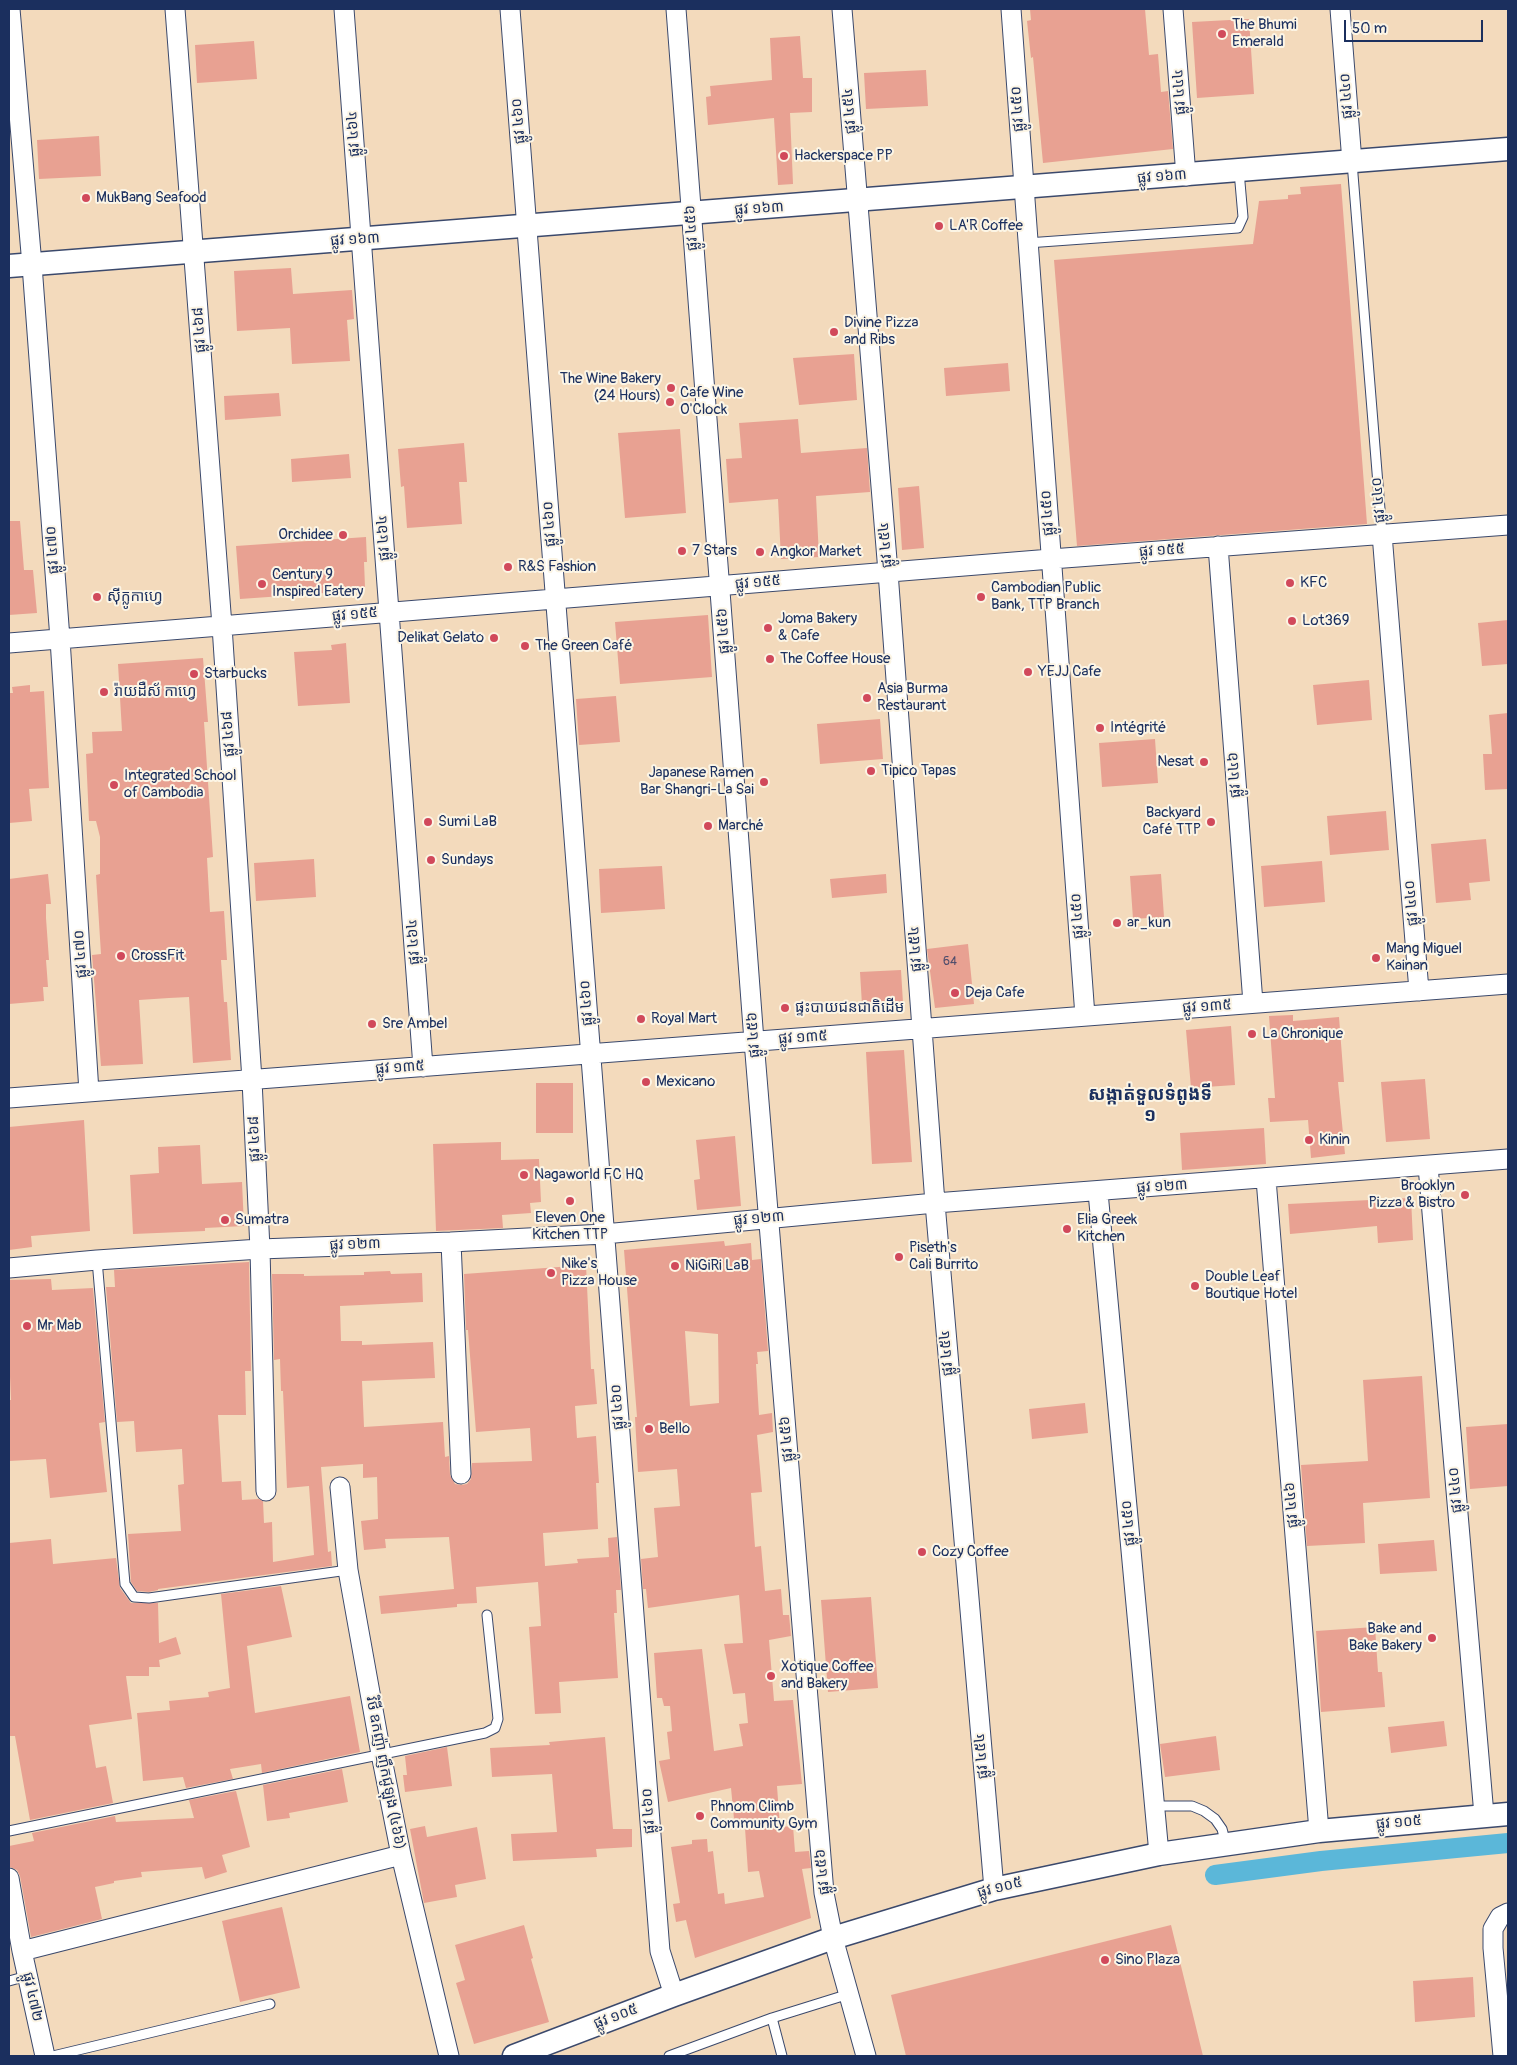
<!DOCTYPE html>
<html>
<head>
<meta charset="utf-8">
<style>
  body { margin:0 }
  #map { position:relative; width:1517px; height:2065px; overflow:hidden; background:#f3dabc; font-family:Pangolin,sans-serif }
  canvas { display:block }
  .frame { position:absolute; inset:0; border:10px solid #1b2f5e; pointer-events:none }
  .scale { position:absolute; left:1344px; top:20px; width:139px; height:22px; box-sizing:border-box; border:2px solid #1b2f5e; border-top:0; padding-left:6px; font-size:15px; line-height:18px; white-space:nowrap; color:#1b2f5e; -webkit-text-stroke:4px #fcf5e5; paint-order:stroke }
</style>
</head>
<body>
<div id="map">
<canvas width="1517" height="2065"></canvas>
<div class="frame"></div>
<div class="scale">50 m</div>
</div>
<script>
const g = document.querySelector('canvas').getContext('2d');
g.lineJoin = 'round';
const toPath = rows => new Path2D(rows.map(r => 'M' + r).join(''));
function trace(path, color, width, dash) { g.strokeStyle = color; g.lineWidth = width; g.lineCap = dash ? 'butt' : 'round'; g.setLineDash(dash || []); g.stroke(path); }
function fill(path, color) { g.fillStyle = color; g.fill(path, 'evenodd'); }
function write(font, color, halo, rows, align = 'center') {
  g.font = font + ' Pangolin,"Noto Sans Khmer",sans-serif'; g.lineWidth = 4; g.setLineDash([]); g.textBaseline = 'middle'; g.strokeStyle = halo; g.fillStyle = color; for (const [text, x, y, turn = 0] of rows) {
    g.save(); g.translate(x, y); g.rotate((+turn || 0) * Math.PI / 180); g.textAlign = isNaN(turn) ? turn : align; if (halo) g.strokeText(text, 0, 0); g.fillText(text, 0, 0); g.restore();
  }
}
trace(toPath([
  [1215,1875,1321,1861,1508,1843]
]), '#5bb7d9', 20);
fill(toPath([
  [1030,9,1145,9,1149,55,1158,54,1161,92,1168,91,1173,149,1043,163,1033,57,1031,58,1027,21,1031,20],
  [1249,19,1254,94,1197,98,1192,22],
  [800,36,803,78,812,78,812,112,790,113,793,184,778,185,774,118,708,125,706,97,711,96,710,86,772,80,770,38],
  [254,41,257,79,197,83,195,45],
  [926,70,928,106,866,109,864,73],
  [99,136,101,176,39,179,37,140],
  [1341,184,1367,524,1077,546,1054,260,1253,244,1259,201,1288,199,1288,195,1301,194,1300,187],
  [291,268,293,294,352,290,354,319,347,320,350,361,292,364,290,328,237,331,234,271],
  [854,354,857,400,799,405,793,358],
  [1008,363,1010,391,946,396,944,368],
  [279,393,281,416,225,420,224,396],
  [798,419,801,453,867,448,870,492,816,496,819,557,781,559,778,499,729,503,726,459,742,458,739,423],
  [680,429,686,513,625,518,618,433],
  [464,443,467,482,459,482,462,524,407,528,404,486,401,487,398,449],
  [349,454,351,478,292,482,291,459],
  [919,486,924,548,902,550,898,488],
  [9,521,20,521,24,570,33,570,37,613,9,615],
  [366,537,367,562,364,562,365,587,325,589,325,593,240,599,236,546],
  [708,615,712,677,620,684,615,622],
  [1508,620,1508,664,1482,666,1478,623],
  [346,643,350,703,298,706,294,652,332,650,331,645],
  [203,658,208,722,204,722,213,857,207,858,210,912,224,911,227,960,221,960,224,1002,227,1002,231,1060,193,1063,189,997,169,998,139,1000,143,1064,101,1066,92,955,101,954,96,875,100,874,100,837,96,821,89,821,86,754,93,753,92,732,122,731,118,664],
  [1369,680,1372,720,1317,725,1313,685],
  [30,685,30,692,44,691,49,788,29,789,32,821,9,823,9,693,13,693,12,687],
  [616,696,620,742,579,745,576,699],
  [1508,713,1508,789,1485,790,1483,754,1492,754,1489,715],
  [880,719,883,759,820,764,817,724],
  [1155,739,1158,783,1102,787,1099,743],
  [1386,811,1389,850,1330,855,1327,816],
  [1486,839,1490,881,1469,883,1471,900,1436,903,1431,844],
  [314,859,316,897,256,901,254,863],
  [1322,861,1325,902,1264,907,1261,866],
  [662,866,665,909,601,913,599,869],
  [48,874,51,904,46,904,46,918,49,960,46,960,48,987,43,987,44,1001,9,1004,9,879],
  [886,874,887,893,832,898,830,879],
  [1161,874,1164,917,1133,919,1130,876],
  [968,944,974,1004,935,1008,927,949],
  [901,970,903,1003,862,1005,860,972],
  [1293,1015,1293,1021,1339,1017,1344,1082,1338,1082,1345,1154,1311,1158,1308,1120,1270,1122,1268,1098,1275,1098,1269,1016],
  [1231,1026,1235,1085,1191,1088,1186,1030],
  [904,1050,912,1162,872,1164,866,1052],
  [1425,1079,1430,1139,1386,1142,1381,1082],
  [536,1083,573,1083,573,1133,536,1133],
  [84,1120,90,1231,31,1236,32,1247,9,1250,9,1127],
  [1264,1128,1266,1164,1182,1170,1180,1133],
  [735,1136,741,1206,697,1210,694,1180,700,1179,696,1140],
  [501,1142,501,1160,539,1159,541,1202,530,1203,531,1213,502,1215,503,1228,436,1231,433,1144],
  [200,1145,202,1184,242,1182,244,1226,205,1228,205,1231,133,1234,130,1175,159,1173,158,1147],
  [1411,1198,1413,1240,1378,1243,1377,1226,1290,1234,1288,1204],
  [724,1241,725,1246,751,1243,752,1260,761,1259,768,1351,757,1352,758,1364,756,1364,758,1399,759,1415,772,1413,773,1432,757,1435,762,1492,751,1493,755,1547,761,1546,765,1591,781,1589,783,1615,789,1615,791,1636,769,1640,774,1701,793,1700,802,1784,777,1786,780,1827,793,1826,795,1852,809,1851,811,1868,802,1869,811,1918,695,1958,686,1920,676,1922,673,1904,680,1903,671,1847,692,1844,692,1840,707,1839,708,1852,713,1851,718,1894,724,1893,725,1904,764,1897,759,1871,748,1872,745,1828,735,1829,731,1788,668,1802,659,1761,670,1759,667,1732,672,1731,670,1706,664,1706,662,1698,657,1698,654,1653,702,1649,714,1751,743,1746,739,1724,748,1723,745,1693,733,1694,724,1644,743,1643,739,1595,648,1608,646,1589,643,1589,641,1559,658,1557,654,1508,680,1506,677,1469,638,1472,635,1417,637,1417,624,1250],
  [685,1331,718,1334,719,1403,690,1406],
  [249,1262,251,1371,245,1371,246,1415,218,1415,222,1482,241,1481,242,1500,259,1499,263,1501,264,1523,272,1522,273,1562,314,1555,309,1486,287,1488,283,1391,281,1391,280,1359,274,1360,272,1274,304,1274,304,1276,364,1275,364,1272,390,1271,391,1274,422,1273,423,1302,340,1306,341,1341,362,1341,362,1345,433,1342,435,1378,362,1381,364,1427,443,1422,445,1457,449,1456,450,1475,455,1484,461,1485,467,1484,471,1479,472,1463,532,1461,530,1428,476,1432,468,1330,466,1330,464,1274,586,1265,591,1369,594,1369,597,1404,575,1406,577,1438,596,1436,599,1483,596,1483,598,1529,543,1533,545,1566,578,1563,577,1559,609,1557,608,1538,617,1537,621,1590,616,1590,617,1613,614,1613,618,1678,559,1682,561,1713,535,1714,529,1627,541,1626,538,1582,476,1587,477,1603,457,1604,457,1607,381,1614,379,1596,454,1589,449,1537,385,1539,386,1548,364,1550,361,1521,378,1519,377,1477,363,1478,363,1464,321,1467,328,1552,331,1551,332,1566,158,1589,158,1590,149,1592,137,1591,131,1582,128,1534,181,1531,178,1485,184,1484,182,1449,136,1452,134,1421,117,1422,106,1287,115,1287,114,1270],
  [51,1279,52,1290,93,1288,105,1422,99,1423,107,1492,50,1498,46,1459,9,1461,9,1400,11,1400,9,1353,9,1280],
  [1422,1376,1430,1498,1363,1503,1365,1543,1307,1546,1301,1465,1368,1461,1363,1380],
  [1085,1403,1088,1433,1032,1439,1029,1409],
  [1508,1424,1508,1486,1470,1489,1466,1427],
  [51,1539,53,1564,116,1558,120,1588,131,1603,158,1603,159,1643,176,1637,181,1654,159,1660,160,1667,149,1667,149,1676,126,1676,132,1719,89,1725,96,1768,106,1766,113,1803,30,1820,15,1736,9,1736,9,1543],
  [1434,1540,1437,1571,1380,1574,1378,1544],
  [281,1586,292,1637,247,1646,255,1713,350,1696,360,1752,262,1773,261,1764,230,1769,233,1779,186,1788,183,1777,143,1781,137,1713,170,1710,169,1701,209,1697,208,1692,230,1688,221,1594],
  [871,1597,878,1688,828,1692,821,1600],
  [1375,1627,1378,1672,1382,1672,1385,1707,1321,1712,1316,1631],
  [1444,1721,1447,1746,1391,1753,1388,1727],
  [1216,1736,1220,1770,1165,1777,1160,1744],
  [605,1737,613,1829,632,1829,632,1847,596,1849,597,1857,513,1861,511,1834,557,1832,552,1774,492,1777,490,1748,550,1745,549,1742],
  [447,1747,452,1786,405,1792,403,1775,407,1775,405,1756],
  [342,1769,348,1802,289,1813,290,1818,267,1821,263,1785],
  [236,1791,250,1847,222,1855,227,1872,205,1879,202,1867,141,1872,142,1877,114,1881,114,1883,95,1887,102,1919,31,1937,20,1876,17,1870,10,1867,9,1846,34,1841,32,1833,115,1816,116,1822,194,1818,189,1800],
  [425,1826,427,1837,477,1827,486,1879,455,1885,457,1897,424,1903,410,1829],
  [282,1907,300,1988,240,2002,222,1921],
  [524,1925,533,1958,531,1959,549,2022,474,2044,456,1983,465,1980,455,1945],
  [1171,1925,1203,2056,906,2056,891,1995],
  [1473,1977,1475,2017,1415,2022,1413,1981]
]), '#e8a192');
const service = toPath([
  [1352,162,1382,534],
  [1027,243,1238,228,1243,217,1239,171],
  [97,1260,125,1584,134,1597,149,1598,348,1570],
  [1155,1806,1192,1806,1204,1811,1215,1819,1222,1829,1226,1844],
  [9,1831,485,1733,495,1728,498,1719,487,1615],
  [9,1981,27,1976],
  [772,2018,782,2056],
  [53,2056,270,2004],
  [669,2056,772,2018,849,1994]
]);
const minor = toPath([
  [10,9,32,265,60,639,89,1092],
  [175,9,222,626,252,1080,260,1249,266,1491],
  [344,9,423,1067],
  [510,9,660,1951,674,1995],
  [676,9,754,1041,824,1893,833,1938,866,2056],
  [842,9,888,572,935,1203,994,1889],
  [1011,9,1085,1016],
  [1173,9,1186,176],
  [1340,9,1352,162],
  [1382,534,1419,991],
  [1218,546,1253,1003],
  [9,643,1051,559,1508,525],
  [9,1098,1508,984],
  [1428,1166,1484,1815],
  [1266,1179,1319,1831],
  [1098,1192,1159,1854],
  [451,1242,461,1474],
  [9,1268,97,1260,260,1249,451,1242,604,1234,935,1203,1508,1159],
  [340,1487,348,1570,381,1754,401,1855,449,2056],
  [9,1878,22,1951,45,2056],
  [22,1951,401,1855],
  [1503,2056,1493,1948,1493,1929,1500,1917,1508,1913]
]);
const tertiary = toPath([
  [9,266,1508,149],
  [514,2056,674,1995,833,1938,994,1889,1159,1854,1319,1831,1508,1814]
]);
trace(service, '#3b496c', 11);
trace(minor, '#3b496c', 21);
trace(tertiary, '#3b496c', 25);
trace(service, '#fff', 9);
trace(minor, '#fff', 19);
trace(tertiary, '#fff', 22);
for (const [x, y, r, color] of [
  [1222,34,5,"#d1495b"],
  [784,156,5,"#d1495b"],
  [86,198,5,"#d1495b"],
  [939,226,5,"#d1495b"],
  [834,332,5,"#d1495b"],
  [671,388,5,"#d1495b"],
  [670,402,5,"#d1495b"],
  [343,535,5,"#d1495b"],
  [682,551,5,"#d1495b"],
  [760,552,5,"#d1495b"],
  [508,567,5,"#d1495b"],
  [1290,583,5,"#d1495b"],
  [262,584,5,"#d1495b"],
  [97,597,5,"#d1495b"],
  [981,597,5,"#d1495b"],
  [1292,621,5,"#d1495b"],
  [768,628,5,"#d1495b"],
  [494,638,5,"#d1495b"],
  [525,646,5,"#d1495b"],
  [770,659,5,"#d1495b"],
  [1028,672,5,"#d1495b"],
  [194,674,5,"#d1495b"],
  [104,692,5,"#d1495b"],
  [867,698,5,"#d1495b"],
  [1100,728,5,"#d1495b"],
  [1204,762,5,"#d1495b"],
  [871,771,5,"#d1495b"],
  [764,782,5,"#d1495b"],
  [114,785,5,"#d1495b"],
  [428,822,5,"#d1495b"],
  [1211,822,5,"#d1495b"],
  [708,826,5,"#d1495b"],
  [431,860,5,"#d1495b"],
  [1117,923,5,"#d1495b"],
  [121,956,5,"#d1495b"],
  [1376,958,5,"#d1495b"],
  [955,993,5,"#d1495b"],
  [785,1008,5,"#d1495b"],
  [641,1019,5,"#d1495b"],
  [372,1024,5,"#d1495b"],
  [1252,1034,5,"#d1495b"],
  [646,1082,5,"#d1495b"],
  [1309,1140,5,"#d1495b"],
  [524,1175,5,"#d1495b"],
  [1465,1195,5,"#d1495b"],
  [570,1201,5,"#d1495b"],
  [225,1220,5,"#d1495b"],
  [1067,1229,5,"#d1495b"],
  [899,1257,5,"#d1495b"],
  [675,1266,5,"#d1495b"],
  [551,1273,5,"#d1495b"],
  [1195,1286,5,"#d1495b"],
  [27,1326,5,"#d1495b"],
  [649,1429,5,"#d1495b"],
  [922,1552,5,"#d1495b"],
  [1432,1638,5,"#d1495b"],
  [771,1676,5,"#d1495b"],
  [700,1816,5,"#d1495b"],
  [1105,1960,5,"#d1495b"]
]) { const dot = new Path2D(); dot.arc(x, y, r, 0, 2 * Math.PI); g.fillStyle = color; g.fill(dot); trace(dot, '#fcf5e5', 2); }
write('12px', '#4e4c6b', null, [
  ["64",950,962]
]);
write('15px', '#1b2f5e', '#fcf5e5', [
  ["The Bhumi",1232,25],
  ["Emerald",1232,42],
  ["Hackerspace PP",794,156],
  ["MukBang Seafood",96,198],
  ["LA'R Coffee",949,226],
  ["Divine Pizza",844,323],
  ["and Ribs",844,340],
  ["The Wine Bakery",661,379,"right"],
  ["(24 Hours)",661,396,"right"],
  ["Cafe Wine",680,393],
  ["O'Clock",680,410],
  ["Orchidee",333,535,"right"],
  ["7 Stars",692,551],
  ["Angkor Market",770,552],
  ["R&S Fashion",518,567],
  ["Century 9",272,575],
  ["Inspired Eatery",272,592],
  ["KFC",1300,583],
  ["Cambodian Public",991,588],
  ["Bank, TTP Branch",991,605],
  ["ស៊ីក្លូកាហ្វេ",107,597],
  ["Joma Bakery",778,619],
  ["& Cafe",778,636],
  ["Lot369",1302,621],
  ["Delikat Gelato",484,638,"right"],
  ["The Green Café",535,646],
  ["The Coffee House",780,659],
  ["YEJJ Cafe",1038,672],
  ["Starbucks",204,674],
  ["Asia Burma",877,689],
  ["Restaurant",877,706],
  ["រ៉ាយដឺស័ កាហ្វេ",114,692],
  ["Intégrité",1110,728],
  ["Nesat",1194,762,"right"],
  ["Tipico Tapas",881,771],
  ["Japanese Ramen",754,773,"right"],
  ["Bar Shangri-La Sai",754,790,"right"],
  ["Integrated School",124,776],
  ["of Cambodia",124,793],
  ["Backyard",1201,813,"right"],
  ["Café TTP",1201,830,"right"],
  ["Sumi LaB",438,822],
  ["Marché",718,826],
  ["Sundays",441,860],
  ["ar_kun",1127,923],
  ["Mang Miguel",1386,949],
  ["Kainan",1386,966],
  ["CrossFit",131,956],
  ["Deja Cafe",965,993],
  ["ផ្ទះបាយជនជាតិដើម",795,1008],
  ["Royal Mart",651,1019],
  ["Sre Ambel",382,1024],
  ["La Chronique",1262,1034],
  ["Mexicano",656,1082],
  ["Kinin",1319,1140],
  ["Nagaworld FC HQ",534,1175],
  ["Brooklyn",1455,1186,"right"],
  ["Pizza & Bistro",1455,1203,"right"],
  ["Eleven One",570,1218,"center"],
  ["Kitchen TTP",570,1235,"center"],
  ["Sumatra",235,1220],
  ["Elia Greek",1077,1220],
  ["Kitchen",1077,1237],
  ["Piseth's",909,1248],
  ["Cali Burrito",909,1265],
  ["Nike's",561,1264],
  ["Pizza House",561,1281],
  ["NiGiRi LaB",685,1266],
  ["Double Leaf",1205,1277],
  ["Boutique Hotel",1205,1294],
  ["Mr Mab",37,1326],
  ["Bello",659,1429],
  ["Cozy Coffee",932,1552],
  ["Bake and",1422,1629,"right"],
  ["Bake Bakery",1422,1646,"right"],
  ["Xotique Coffee",781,1667],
  ["and Bakery",781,1684],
  ["Phnom Climb",710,1807],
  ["Community Gym",710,1824],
  ["Sino Plaza",1115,1960]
], 'left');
write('15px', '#1b2f5e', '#fcf5e5', [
  ["ផ្លូវ ៤៤៤",1180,92,-94],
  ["ផ្លូវ ៤៤០",1347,96,-94],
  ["ផ្លូវ ៤៥០",1018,109,-94],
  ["ផ្លូវ ៤៥៤",850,111,-95],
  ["ផ្លូវ ៤៦០",519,121,-95],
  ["ផ្លូវ ៤៦៤",354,134,-94],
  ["ផ្លូវ ១៦៣",1162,177,-5],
  ["ផ្លូវ ១៦៣",759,209,-4],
  ["ផ្លូវ ៤៥៦",692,228,-94],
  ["ផ្លូវ ១៦៣",355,240,-4],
  ["ផ្លូវ ៤៦៨",200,330,-94],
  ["ផ្លូវ ៤៤០",1379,500,-95],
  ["ផ្លូវ ៤៥០",1048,513,-94],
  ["ផ្លូវ ៤៦០",550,524,-94],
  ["ផ្លូវ ៤៦៤",384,538,-94],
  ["ផ្លូវ ៤៥៤",886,545,-95],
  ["ផ្លូវ ៤៧០",53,550,-94],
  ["ផ្លូវ ១៥៥",1162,551,-4],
  ["ផ្លូវ ១៥៥",758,583,-5],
  ["ផ្លូវ ១៥៥",355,615,-5],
  ["ផ្លូវ ៤៥៦",724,631,-94],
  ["ផ្លូវ ៤៦៨",229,734,-94],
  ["ផ្លូវ ៤៤៦",1235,775,-94],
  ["ផ្លូវ ៤៤០",1412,903,-95],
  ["ផ្លូវ ៤៥០",1078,916,-94],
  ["ផ្លូវ ៤៦៤",414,942,-94],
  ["ផ្លូវ ៤៥៤",916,949,-94],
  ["ផ្លូវ ៤៧០",81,954,-94],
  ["ផ្លូវ ៤៦០",587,1003,-94],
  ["ផ្លូវ ១៣៥",1207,1007,-4],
  ["ផ្លូវ ៤៥៦",754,1035,-94],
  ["ផ្លូវ ១៣៥",803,1038,-4],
  ["ផ្លូវ ១៣៥",400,1068,-4],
  ["ផ្លូវ ៤៦៨",255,1139,-92],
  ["ផ្លូវ ១២៣",1162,1187,-4],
  ["ផ្លូវ ១២៣",759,1219,-5],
  ["ផ្លូវ ១២៣",355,1245,-2],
  ["ផ្លូវ ៤៥៤",947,1353,-95],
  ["ផ្លូវ ៤៦០",618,1407,-94],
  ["ផ្លូវ ៤៥៦",787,1439,-95],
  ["ផ្លូវ ៤៤០",1456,1490,-95],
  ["ផ្លូវ ៤៤៦",1292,1505,-95],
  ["ផ្លូវ ៤៥០",1129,1523,-95],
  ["ផ្លូវ ៤៥៤",982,1756,-95],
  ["វិថី ឧកញ៉ា ញឹកជូឡុង (៤៦៦)",385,1773,79],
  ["ផ្លូវ ៤៦០",649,1811,-94],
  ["ផ្លូវ ១០៥",1399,1823,-5],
  ["ផ្លូវ ៤៥៦",823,1872,-96],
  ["ផ្លូវ ១០៥",1000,1888,-14],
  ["ផ្លូវ ៤៧២",32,1997,78],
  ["ផ្លូវ ១០៥",616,2017,-21]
]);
write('bold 18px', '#1b2f5e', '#fcf5e5', [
  ["សង្កាត់ទួលទំពូងទី",1150,1095],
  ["១",1150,1116]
]);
</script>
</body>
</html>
